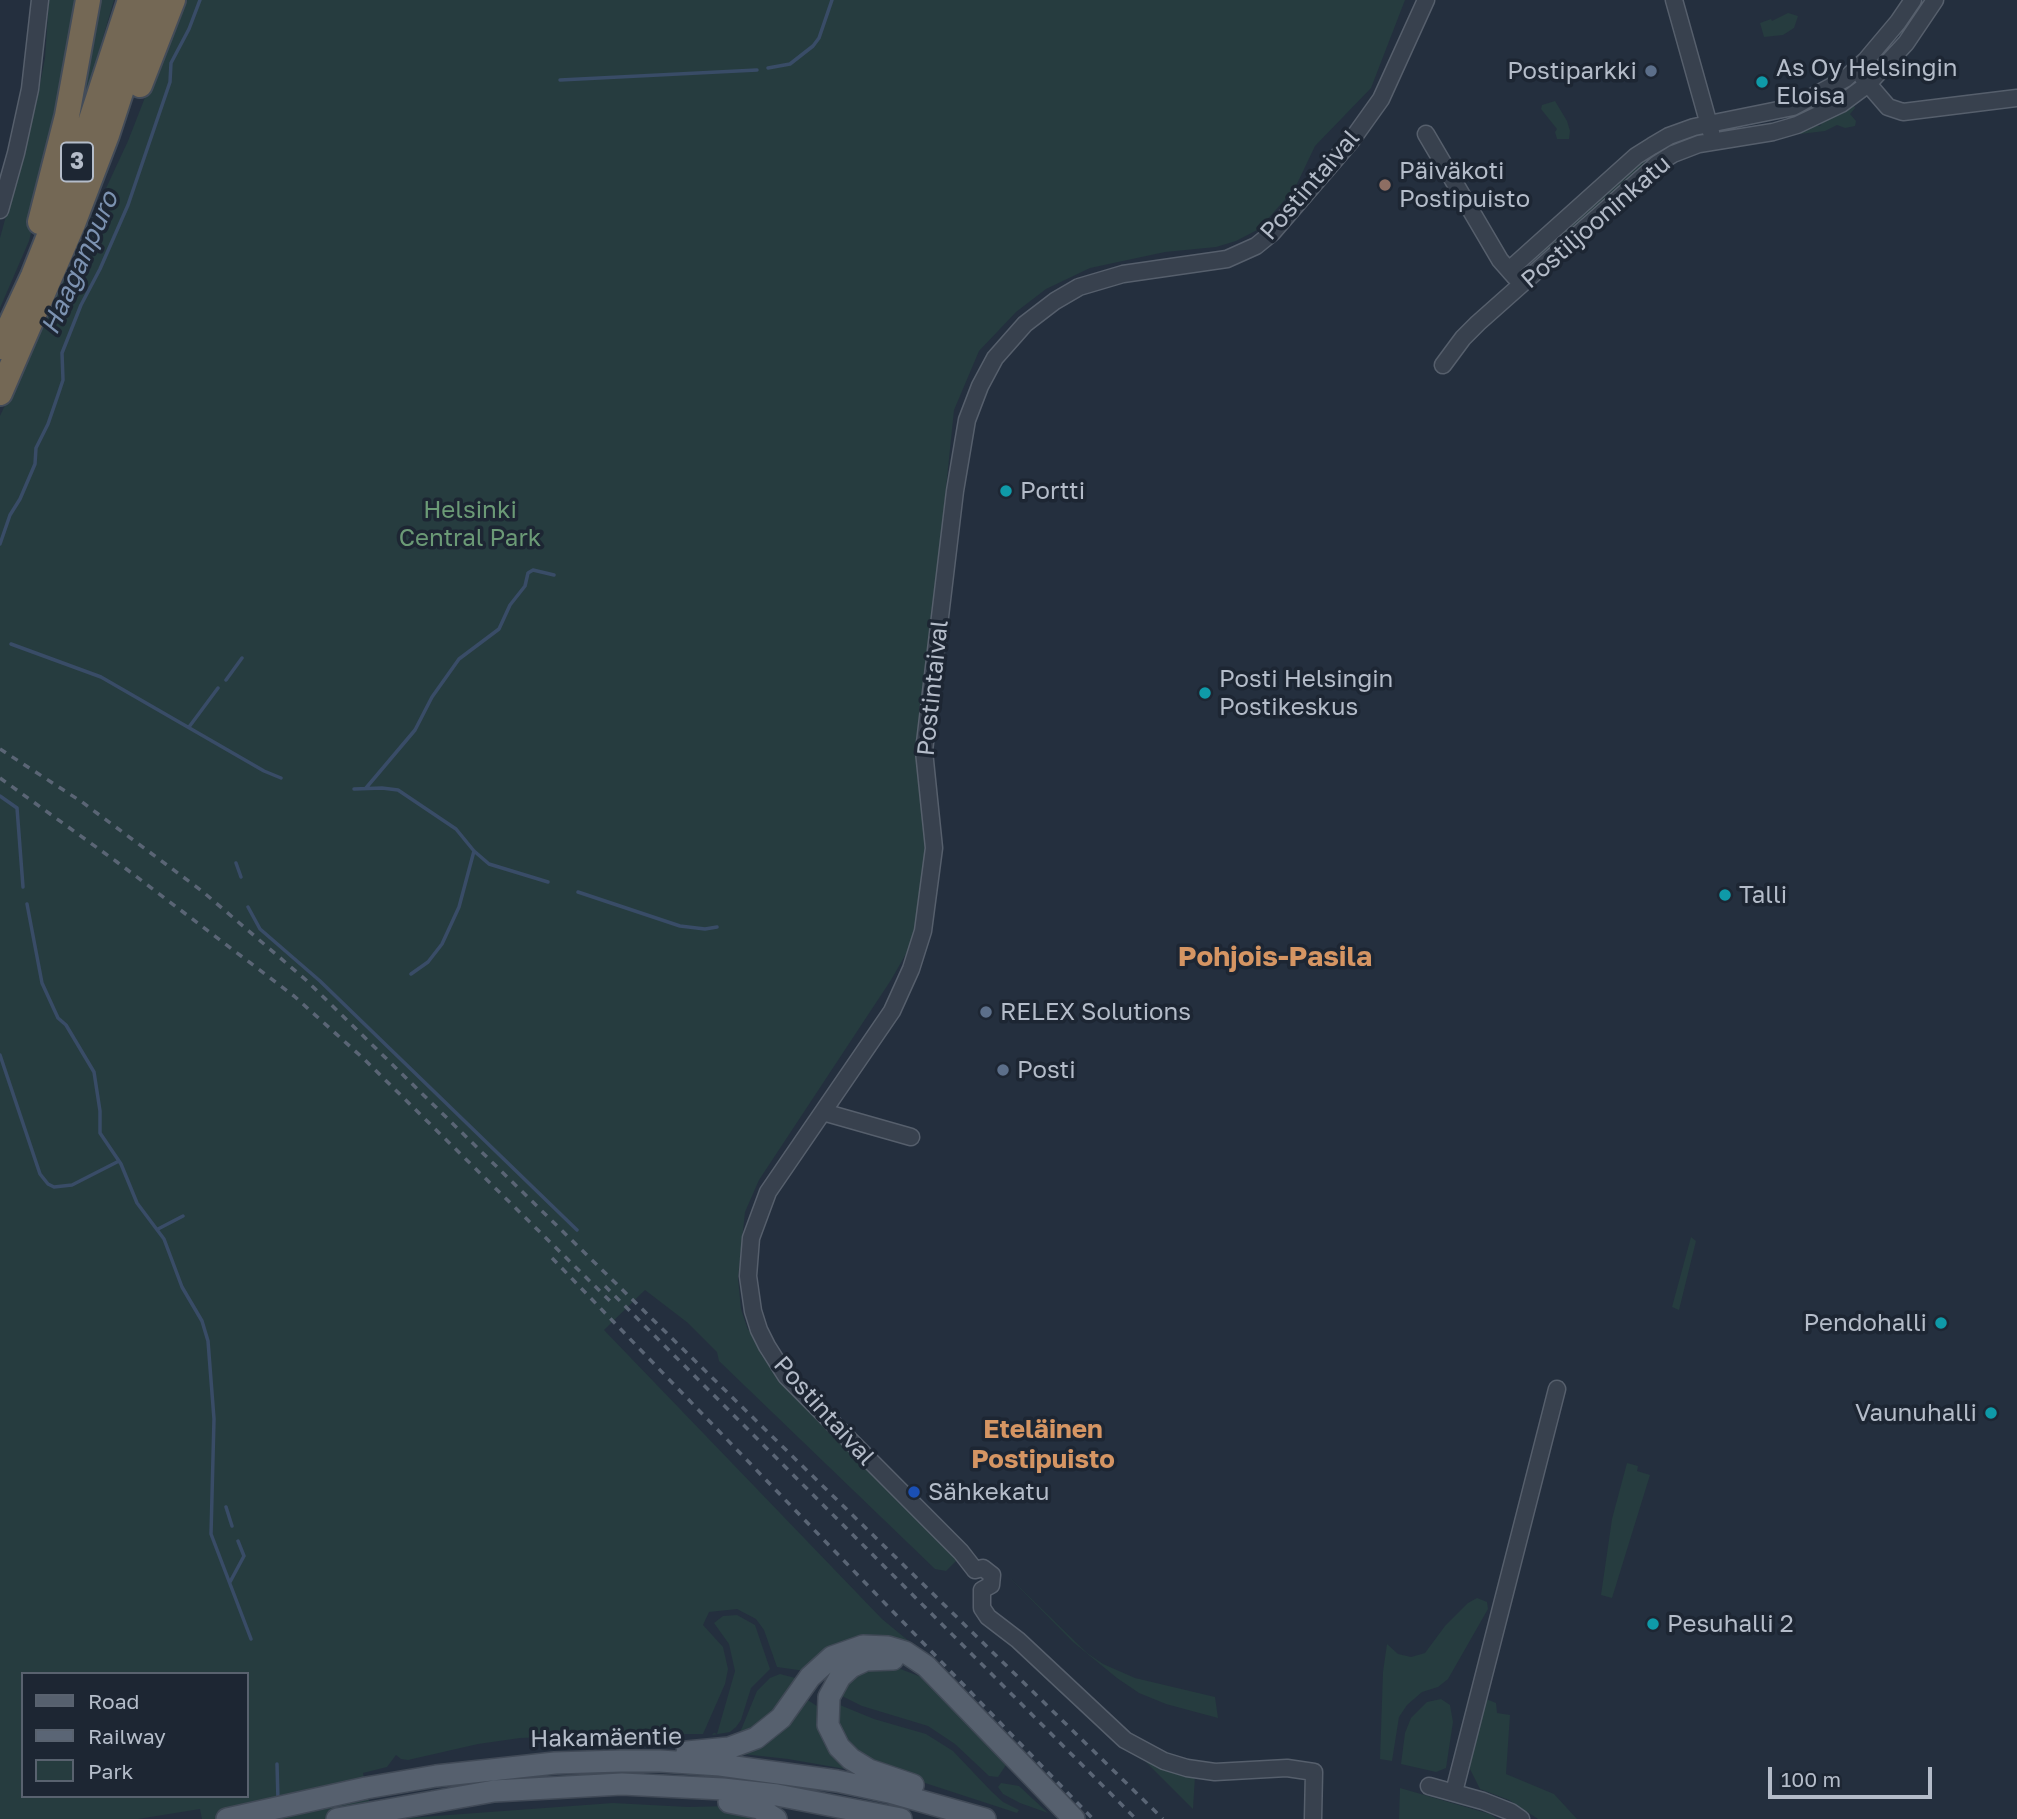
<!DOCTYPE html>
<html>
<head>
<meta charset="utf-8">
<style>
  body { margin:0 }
  #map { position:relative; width:2017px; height:1819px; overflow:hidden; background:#242f3e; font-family:"Golos Text",sans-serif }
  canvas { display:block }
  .legend { position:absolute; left:21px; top:1672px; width:228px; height:126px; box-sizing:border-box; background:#1d2633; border:2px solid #59626f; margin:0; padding:9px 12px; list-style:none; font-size:21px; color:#b4bcc9 }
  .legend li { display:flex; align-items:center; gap:14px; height:35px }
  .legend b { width:35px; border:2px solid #59626f }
  .scale { position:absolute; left:1768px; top:1767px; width:164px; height:32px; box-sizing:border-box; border:4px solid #b4bcc9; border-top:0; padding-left:9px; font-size:21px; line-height:24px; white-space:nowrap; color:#b4bcc9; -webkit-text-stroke:5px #1d2633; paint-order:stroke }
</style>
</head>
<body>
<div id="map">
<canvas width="2017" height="1819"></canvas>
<ul class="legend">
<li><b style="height:9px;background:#56606e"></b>Road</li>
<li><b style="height:9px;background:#5a6575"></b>Railway</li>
<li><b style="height:19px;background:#263c3f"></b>Park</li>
</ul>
<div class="scale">100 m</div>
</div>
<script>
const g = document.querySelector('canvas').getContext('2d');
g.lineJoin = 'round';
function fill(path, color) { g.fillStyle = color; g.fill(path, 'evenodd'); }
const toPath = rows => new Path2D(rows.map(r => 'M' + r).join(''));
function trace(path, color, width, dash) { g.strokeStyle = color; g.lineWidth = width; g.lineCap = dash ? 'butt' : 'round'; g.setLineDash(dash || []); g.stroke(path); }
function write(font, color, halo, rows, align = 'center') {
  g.font = font + ' "Golos Text",sans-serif'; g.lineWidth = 7; g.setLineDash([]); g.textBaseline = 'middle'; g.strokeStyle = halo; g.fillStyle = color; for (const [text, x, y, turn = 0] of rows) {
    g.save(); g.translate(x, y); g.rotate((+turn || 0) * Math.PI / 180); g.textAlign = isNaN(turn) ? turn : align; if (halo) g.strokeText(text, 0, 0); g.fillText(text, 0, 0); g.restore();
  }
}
fill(toPath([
  [49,0,80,0,36,214,29,241,0,308,0,238,36,105,45,58],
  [92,0,114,0,69,153],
  [183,0,1405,0,1371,88,1315,146,1295,188,1259,229,1236,241,1216,247,1165,252,1090,268,1046,289,1016,312,979,351,954,410,924,703,917,744,918,781,925,829,926,869,915,938,891,980,759,1180,745,1212,738,1278,741,1309,748,1330,750,1329,762,1356,785,1387,957,1560,946,1571,935,1569,719,1361,717,1352,688,1323,645,1290,604,1330,882,1619,916,1647,805,1671,777,1667,764,1630,756,1619,737,1609,709,1612,703,1625,723,1647,728,1669,725,1684,703,1734,626,1734,520,1738,478,1744,408,1760,401,1759,396,1755,387,1767,363,1773,373,1819,202,1819,200,1809,138,1819,0,1819,0,416,128,141],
  [23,1674,247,1674,247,1796,23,1796],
  [1788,13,1798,16,1794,28,1783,35,1764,37,1760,23,1771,19,1772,21],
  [1555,101,1567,121,1570,131,1569,139,1557,139,1555,132,1557,129,1541,109,1542,105],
  [1853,103,1855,108,1850,114,1856,121,1855,126,1845,128,1837,125,1825,131,1800,134,1800,130,1815,125,1820,126,1823,121],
  [1690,134,1692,140,1607,199,1533,261,1531,259,1640,161,1655,150],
  [1691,1237,1696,1241,1679,1310,1672,1307],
  [1627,1463,1638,1466,1637,1471,1650,1475,1612,1598,1601,1595,1612,1519],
  [1008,1576,1087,1653,1103,1664,1135,1678,1215,1697,1218,1718,1166,1704,1139,1693,1117,1678,1073,1642],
  [1477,1598,1487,1602,1488,1609,1448,1679,1438,1687,1422,1692,1407,1705,1399,1717,1392,1761,1380,1759,1383,1672,1387,1644,1398,1654,1411,1657,1425,1653,1445,1626,1468,1603],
  [737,1615,755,1625,770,1669,751,1688,741,1720,736,1727,730,1732,712,1735,714,1733,717,1734,735,1671,729,1644,714,1623,723,1616],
  [890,1665,924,1678,1008,1762,998,1777,989,1776,955,1744,928,1726,862,1706,838,1694,850,1675],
  [780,1674,799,1679,779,1710,751,1734,722,1740,737,1734,741,1730,757,1691,770,1678],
  [803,1697,820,1708,851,1770,788,1759,734,1753],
  [1441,1699,1450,1705,1453,1722,1446,1768,1436,1772,1401,1764,1405,1733,1411,1718,1427,1702],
  [1486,1699,1496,1703,1497,1713,1510,1715,1506,1774,1554,1794,1577,1819,1538,1819,1509,1800,1480,1789,1468,1765,1481,1710],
  [835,1703,874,1719,926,1734,953,1751,991,1791,1003,1802,1019,1810,1017,1813,879,1768,840,1738],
  [1143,1759,1195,1776,1193,1809],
  [1001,1783,1019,1786,1048,1813,1020,1803,1003,1794,998,1787],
  [1400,1788,1490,1814,1497,1819,1399,1819],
  [613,1803,688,1807,730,1806,768,1819,394,1819]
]), '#263c3f');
trace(toPath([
  [768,68,790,64,813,46,819,38,832,0],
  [560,80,757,70],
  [0,544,10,515,20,499,35,464,36,448,48,424,59,392,63,380,62,353,81,305,100,269,128,205,170,82,171,63,189,29,200,0],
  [11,644,101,677,264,771,281,778],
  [226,680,242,658],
  [189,727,218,688],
  [366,788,415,730,432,697,459,659,499,629,510,605,525,586,528,573,533,570,554,575],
  [354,789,382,788,398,790,456,829,474,851,489,864,548,882],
  [0,796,17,808,23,887],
  [236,863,241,877],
  [578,892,680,926,705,929,717,927],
  [27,904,42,983,58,1018,66,1025,94,1072,100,1111,100,1133,121,1164,137,1203,164,1239,182,1287,202,1321,208,1341,214,1419,211,1534,251,1639],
  [248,907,260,929,320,981,577,1230],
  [411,974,428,962,442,944,459,907,474,851],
  [0,1055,40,1174,48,1184,54,1187,72,1185,119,1161],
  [158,1229,183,1216],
  [226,1507,232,1526],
  [230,1582,244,1556,238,1541],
  [277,1764,278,1800]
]), '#394c67', 3.5);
const minor = toPath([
  [1674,0,1711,132],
  [1863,78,1888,107,1903,112,2017,98],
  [1426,134,1500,260,1515,277],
  [0,210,16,153,30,89,40,0],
  [1509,270,1636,156,1652,146,1669,136,1694,127,1793,107,1845,79,1866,60,1898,22,1913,0],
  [1443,365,1463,338,1478,323,1657,164,1673,154,1699,144,1773,132,1797,125,1841,104,1868,84,1906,43,1935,0],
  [823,1112,911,1137],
  [975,1570,961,1552,786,1376,767,1346,759,1330,753,1311,748,1276,751,1238,768,1192,892,1011,911,969,923,931,934,848,924,751,955,491,967,420,980,386,995,358,1025,324,1055,301,1079,287,1123,274,1227,259,1256,246,1272,233,1351,141,1381,99,1426,0],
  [975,1570,983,1568,992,1575,991,1585,982,1590],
  [982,1590,982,1608,988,1617,1018,1640,1125,1740,1164,1761,1187,1768,1215,1772,1287,1768,1314,1772,1313,1819],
  [1429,1786,1483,1801,1511,1812,1521,1819],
  [1454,1792,1557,1389]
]);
const major = toPath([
  [893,1659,866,1660,851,1667,840,1677,829,1697,828,1725,839,1747,851,1759,869,1770,913,1785],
  [687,1752,729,1748,756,1738,781,1718,810,1677,832,1657,863,1646,888,1647,905,1652,926,1666,1074,1819],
  [729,1802,759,1808,776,1819],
  [227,1819,366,1788,436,1776,555,1763,621,1761,660,1761,720,1765,837,1781,889,1792,985,1819],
  [337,1819,494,1791,622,1784,723,1789,777,1795,901,1819]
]);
const highway = toPath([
  [140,85,173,0],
  [40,222,67,116,88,0],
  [0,347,33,276,72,178,130,0],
  [0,393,73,224,107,135,151,0]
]);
trace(minor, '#565f6c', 19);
trace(major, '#414a57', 24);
trace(highway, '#434c59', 28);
trace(minor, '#38414e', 16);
trace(major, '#56606e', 21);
trace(highway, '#746855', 24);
trace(toPath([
  [0,749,82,802,202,891,306,980,1163,1819],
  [0,778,117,862,294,996,364,1059,610,1301],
  [552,1258,1093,1819],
  [605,1286,1136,1819]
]), '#5a6575', 3.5, [7, 7]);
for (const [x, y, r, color] of [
  [1651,71,7,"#5c6f8a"],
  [1762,82,7,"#0f9aa8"],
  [1385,185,7,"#8d6e63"],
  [1006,491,7,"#0f9aa8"],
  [1205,693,7,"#0f9aa8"],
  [1725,895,7,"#0f9aa8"],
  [986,1012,7,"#5c6f8a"],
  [1003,1070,7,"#5c6f8a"],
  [1941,1323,7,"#0f9aa8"],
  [1991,1413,7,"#0f9aa8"],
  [914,1492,7,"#1a4fb4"],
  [1653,1624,7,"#0f9aa8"]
]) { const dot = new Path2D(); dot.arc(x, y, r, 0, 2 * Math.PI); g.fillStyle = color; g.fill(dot); trace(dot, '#1d2633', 2.5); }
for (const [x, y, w] of [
  [77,162,32]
]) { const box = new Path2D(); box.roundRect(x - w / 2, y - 19.5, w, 39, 5); g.fillStyle = '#1d2633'; g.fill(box); trace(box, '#b4bcc9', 2); }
write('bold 23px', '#b4bcc9', null, [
  ["3",77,162]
]);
write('24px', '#b4bcc9', '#1d2633', [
  ["As Oy Helsingin",1776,68],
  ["Eloisa",1776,96],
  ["Postiparkki",1637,71,"right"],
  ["Päiväkoti",1399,171],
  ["Postipuisto",1399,199],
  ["Portti",1020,491],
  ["Posti Helsingin",1219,679],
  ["Postikeskus",1219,707],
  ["Talli",1739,895],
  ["RELEX Solutions",1000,1012],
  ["Posti",1017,1070],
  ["Pendohalli",1927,1323,"right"],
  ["Vaunuhalli",1977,1413,"right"],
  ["Sähkekatu",928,1492],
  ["Pesuhalli 2",1667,1624]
], 'left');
write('24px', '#b4bcc9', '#1d2633', [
  ["Postintaival",1310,185,-49],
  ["Postiljooninkatu",1596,222,-41],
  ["Postintaival",933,688,-84],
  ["Postintaival",824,1411,48],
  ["Hakamäentie",606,1738,-1]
]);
write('24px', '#6b9a76', '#1d2633', [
  ["Helsinki",470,510],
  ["Central Park",470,538]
]);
write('italic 26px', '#7c92b1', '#1d2633', [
  ["Haaganpuro",80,263,-66]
]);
write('bold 26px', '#d59563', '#1d2633', [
  ["Eteläinen",1043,1430],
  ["Postipuisto",1043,1460]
]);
write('bold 28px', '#d59563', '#1d2633', [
  ["Pohjois-Pasila",1275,957]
]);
</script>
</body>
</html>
